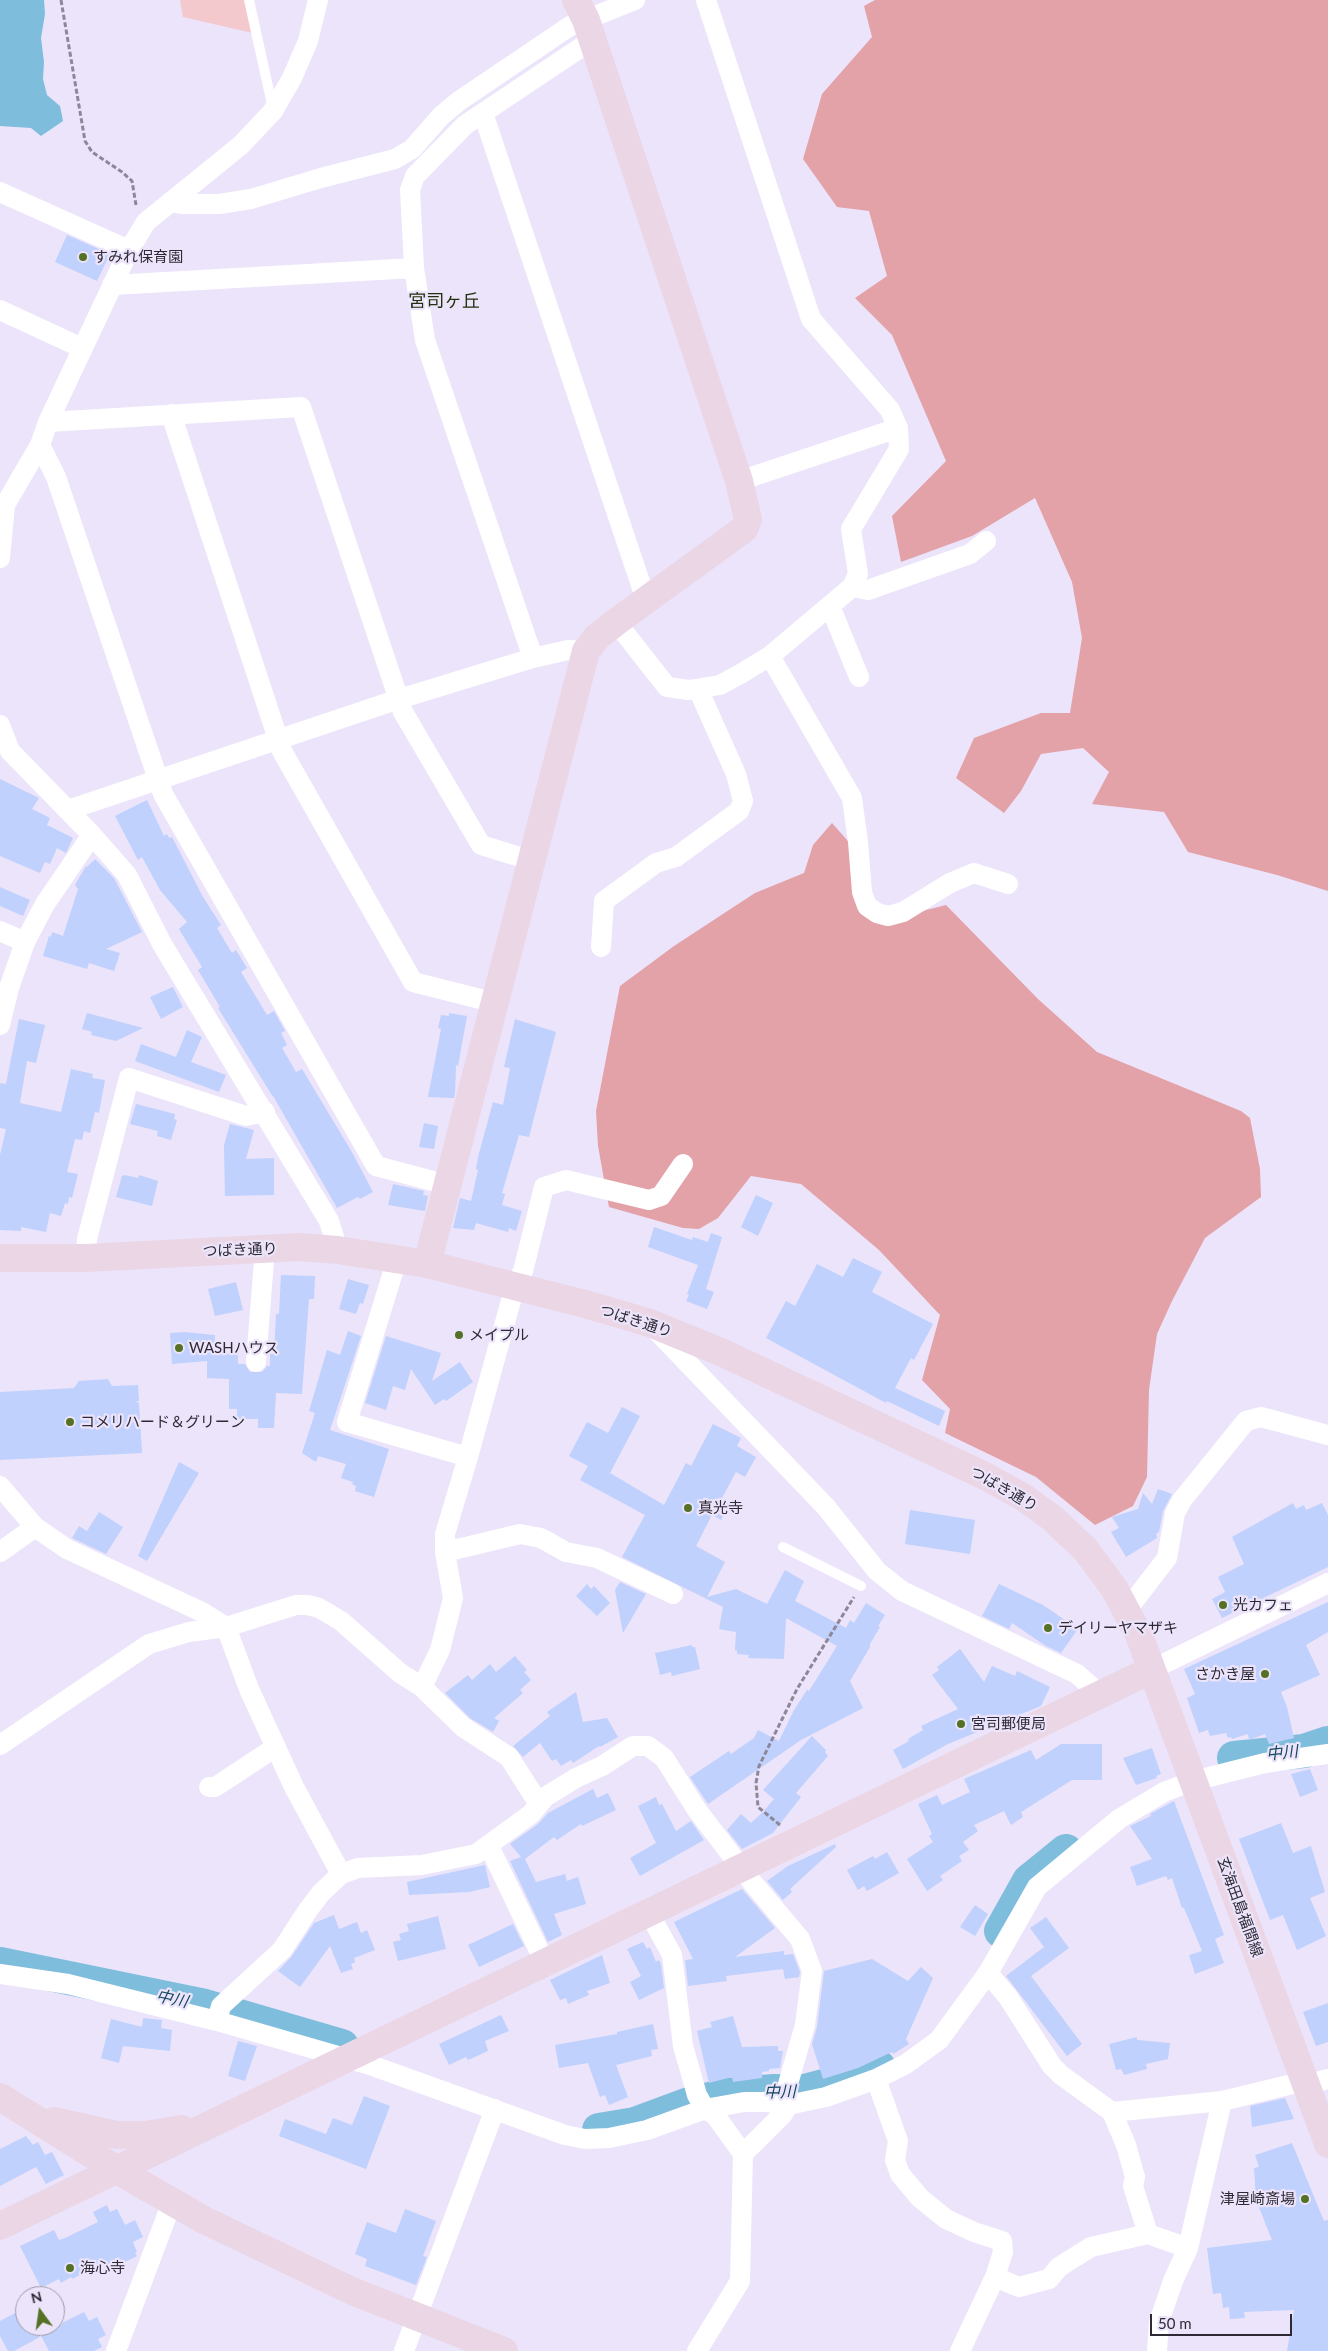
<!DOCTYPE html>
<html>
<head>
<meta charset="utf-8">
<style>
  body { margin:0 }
  #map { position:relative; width:1328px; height:2351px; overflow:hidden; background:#ece4fb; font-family:Lato,sans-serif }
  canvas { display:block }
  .north { position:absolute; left:15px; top:2286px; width:50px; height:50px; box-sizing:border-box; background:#ece4fb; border:1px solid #a09aac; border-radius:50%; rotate:346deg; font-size:14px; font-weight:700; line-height:20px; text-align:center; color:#2e2a35 }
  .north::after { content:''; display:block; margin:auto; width:18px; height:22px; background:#557125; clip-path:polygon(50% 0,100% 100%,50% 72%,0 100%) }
  .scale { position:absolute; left:1150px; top:2314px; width:142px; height:22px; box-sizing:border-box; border:2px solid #2e2a35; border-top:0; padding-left:6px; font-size:15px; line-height:18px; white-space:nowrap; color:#2e2a35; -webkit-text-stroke:4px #ece4fb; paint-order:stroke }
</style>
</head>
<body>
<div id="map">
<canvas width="1328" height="2351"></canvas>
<div class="north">N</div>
<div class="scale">50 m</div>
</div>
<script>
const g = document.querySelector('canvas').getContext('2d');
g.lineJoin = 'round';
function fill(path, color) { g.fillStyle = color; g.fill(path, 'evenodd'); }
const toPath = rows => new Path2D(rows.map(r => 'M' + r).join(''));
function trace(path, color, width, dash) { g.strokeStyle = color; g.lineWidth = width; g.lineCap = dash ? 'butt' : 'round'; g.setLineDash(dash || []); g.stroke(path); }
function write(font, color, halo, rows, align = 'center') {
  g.font = font + ' Lato,"Noto Sans JP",sans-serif'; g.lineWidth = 4.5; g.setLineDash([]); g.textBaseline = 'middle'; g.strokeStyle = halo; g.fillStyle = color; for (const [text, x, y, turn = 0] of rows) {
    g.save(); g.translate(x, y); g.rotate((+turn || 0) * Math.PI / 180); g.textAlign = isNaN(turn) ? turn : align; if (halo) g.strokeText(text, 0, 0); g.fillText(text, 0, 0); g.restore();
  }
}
fill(toPath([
  [180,0,254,0,261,35,183,17]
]), '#f3c9cd');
fill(toPath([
  [875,0,1328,0,1328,891,1277,875,1188,852,1164,812,1092,804,1109,772,1083,748,1041,754,1021,791,1004,813,956,778,974,738,1041,713,1070,713,1082,638,1072,582,1035,498,972,536,901,562,892,516,946,461,892,335,855,298,887,276,869,211,837,207,803,159,822,94,872,37,864,6],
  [832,823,855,849,860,892,875,923,946,905,1038,999,1097,1052,1241,1111,1250,1118,1260,1169,1261,1197,1205,1238,1172,1301,1157,1334,1149,1390,1147,1477,1133,1506,1095,1525,1036,1477,945,1433,950,1409,922,1380,940,1315,879,1250,801,1184,751,1176,718,1218,699,1229,683,1228,609,1207,598,1146,596,1111,620,986,674,946,755,893,804,873,813,845]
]), '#e3a1a8');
fill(toPath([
  [0,0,44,0,45,14,41,38,44,62,43,79,47,95,60,106,63,121,41,136,31,128,0,126]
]), '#7fbddd');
trace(toPath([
  [1234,1758,1304,1751,1328,1743],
  [1001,1931,1029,1881,1066,1851],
  [0,1964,205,2006,342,2046],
  [599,2130,635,2124,689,2104,726,2095,774,2091,801,2092,839,2082,879,2067]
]), '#7fbddd', 34);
fill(toPath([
  [67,235,110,254,97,281,55,262],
  [0,779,39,798,32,809,50,818,47,825,73,838,66,853,57,848,50,864,45,862,40,873,0,856],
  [147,800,164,836,167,834,169,838,172,837,203,897,221,925,217,928,232,953,236,950,247,968,241,972,267,1015,274,1011,285,1031,281,1033,287,1045,282,1048,296,1072,302,1069,353,1154,373,1192,360,1199,358,1197,337,1208,272,1094,273,1097,218,1008,220,1007,198,970,202,967,179,929,187,922,160,890,142,857,138,860,115,816],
  [95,859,114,878,142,932,106,949,120,953,114,971,89,963,87,969,43,956,49,936,51,937,52,932,63,936,78,889,75,885,86,866,87,867],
  [0,887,30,900,23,916,0,906],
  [173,987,183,1007,161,1019,150,997],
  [87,1013,143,1028,116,1041,91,1035,92,1032,82,1029],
  [449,1013,467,1016,458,1066,456,1065,455,1094,454,1098,428,1097,441,1029,438,1028,441,1015,449,1016],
  [19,1019,45,1025,36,1063,27,1061,20,1103,61,1112,71,1069,93,1074,92,1078,105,1080,99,1113,95,1112,90,1133,84,1131,82,1140,75,1139,67,1172,78,1174,72,1198,69,1197,68,1204,65,1203,61,1216,50,1213,46,1232,21,1227,21,1231,0,1230,0,1155,6,1129,0,1128,0,1083,6,1084],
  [515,1019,556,1032,529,1137,519,1135,502,1193,505,1194,502,1205,522,1211,516,1231,509,1228,508,1232,476,1223,474,1230,453,1228,460,1198,471,1201,478,1170,476,1169,478,1157,493,1102,503,1105,510,1068,504,1067],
  [187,1030,202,1037,191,1062,226,1075,219,1092,135,1061,141,1044,176,1057],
  [136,1104,175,1114,174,1119,177,1120,171,1140,157,1136,158,1131,130,1124],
  [424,1123,438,1126,434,1149,419,1147],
  [230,1124,254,1130,246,1159,274,1158,274,1195,225,1196,224,1145],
  [125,1175,138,1178,139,1175,158,1181,152,1206,116,1197,122,1176],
  [393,1184,424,1191,423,1195,428,1196,425,1211,388,1205],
  [756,1195,773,1203,758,1236,741,1227],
  [654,1227,692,1240,693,1237,708,1242,711,1233,722,1237,706,1289,714,1292,707,1309,686,1301,689,1295,687,1294,698,1265,648,1247],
  [853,1258,882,1272,872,1292,933,1324,914,1360,911,1358,895,1388,945,1411,939,1426,887,1401,886,1403,766,1338,786,1301,795,1306,817,1264,843,1277],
  [281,1275,315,1276,314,1299,309,1299,302,1394,276,1393,274,1428,258,1428,258,1419,237,1419,237,1409,229,1409,229,1379,207,1378,207,1361,172,1364,170,1333,185,1332,215,1335,214,1353,238,1354,238,1364,245,1364,250,1372,262,1372,267,1366,270,1366,270,1354,274,1354,276,1314,279,1314],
  [348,1279,369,1285,363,1304,360,1303,356,1314,339,1309],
  [236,1282,243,1310,215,1316,208,1289],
  [348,1331,361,1336,330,1430,389,1449,374,1497,355,1491,356,1486,352,1484,353,1482,341,1478,346,1464,318,1456,316,1462,302,1453,315,1413,309,1411,327,1350,340,1355],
  [386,1336,441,1353,432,1381,460,1362,473,1382,446,1401,444,1399,435,1405,411,1369,405,1390,393,1386,386,1410,365,1403],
  [108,1379,112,1386,138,1385,139,1401,136,1401,139,1403,142,1453,0,1460,0,1392,74,1388,79,1381],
  [622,1407,640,1416,610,1473,664,1505,686,1463,691,1466,713,1424,741,1438,737,1446,756,1457,745,1477,736,1472,722,1498,730,1503,721,1520,712,1515,696,1546,725,1562,707,1597,736,1589,767,1604,785,1570,804,1581,795,1601,846,1628,850,1620,854,1623,866,1603,885,1615,878,1626,880,1627,870,1644,870,1647,850,1681,863,1708,801,1740,708,1804,690,1777,729,1751,731,1754,754,1738,758,1730,779,1741,794,1710,807,1690,809,1691,837,1646,786,1618,784,1659,748,1658,749,1655,737,1654,737,1651,735,1650,736,1632,719,1629,723,1607,622,1557,645,1515,580,1480,588,1466,569,1456,587,1422,608,1433],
  [179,1462,199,1473,147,1561,138,1556],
  [1158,1489,1172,1494,1163,1511,1159,1532,1156,1534,1157,1538,1126,1557,1111,1532,1119,1528,1112,1517,1138,1509,1143,1493,1152,1504],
  [1293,1503,1296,1509,1304,1505,1306,1510,1322,1503,1328,1515,1328,1567,1222,1618,1212,1599,1225,1592,1218,1577,1244,1564,1232,1537],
  [910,1510,975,1520,970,1554,905,1544],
  [99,1512,123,1527,106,1554,72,1538,79,1526,87,1531],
  [620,1582,646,1594,623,1633,615,1590],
  [587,1584,591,1589,594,1586,610,1603,597,1616,576,1596],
  [999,1584,1043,1605,1078,1629,1061,1653,1046,1646,1012,1623,1009,1629,982,1616],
  [1328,1602,1328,1632,1306,1645,1320,1675,1281,1692,1287,1707,1294,1738,1269,1744,1265,1734,1249,1740,1248,1734,1232,1739,1231,1737,1228,1738,1226,1733,1210,1736,1208,1730,1199,1733,1187,1698,1195,1694,1184,1669],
  [692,1645,692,1647,695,1647,700,1669,672,1676,671,1672,660,1675,655,1653],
  [960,1649,984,1682,992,1666,1015,1676,1017,1671,1050,1687,1041,1706,948,1744,903,1769,893,1750,909,1741,908,1739,923,1730,921,1726,958,1709,932,1675,939,1670,937,1667],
  [515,1656,527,1670,524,1672,531,1680,520,1690,523,1693,494,1718,499,1721,493,1732,470,1718,445,1693,468,1675,472,1680,490,1664,496,1672],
  [576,1692,583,1722,607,1718,618,1737,600,1747,599,1746,573,1763,571,1760,561,1766,556,1759,552,1761,540,1743,523,1757,513,1746,550,1716,547,1712],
  [812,1736,826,1750,825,1752,828,1756,796,1793,801,1797,773,1833,742,1849,727,1830,741,1814,751,1823,762,1813,774,1799,763,1790],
  [1061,1744,1102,1744,1102,1780,1072,1780,1021,1812,1023,1817,1011,1825,1004,1811,974,1825,978,1831,963,1842,969,1850,959,1856,962,1861,940,1876,943,1880,927,1891,907,1859,933,1842,929,1836,932,1834,918,1804,937,1795,942,1805,970,1792,964,1779,1031,1750,1036,1760],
  [1152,1748,1161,1774,1156,1776,1157,1778,1136,1785,1123,1758],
  [1310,1769,1318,1790,1300,1797,1291,1774],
  [593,1789,597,1798,608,1793,616,1810,582,1826,581,1824,557,1840,554,1837,525,1859,536,1882,565,1874,567,1881,578,1877,586,1904,554,1914,562,1935,548,1942,510,1861,521,1857,510,1844,538,1824,548,1813],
  [656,1797,659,1805,662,1804,676,1831,691,1821,704,1840,640,1876,630,1858,656,1843,638,1806],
  [1174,1801,1224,1935,1215,1939,1224,1963,1195,1974,1189,1955,1202,1951,1184,1908,1182,1908,1172,1878,1168,1880,1166,1876,1137,1886,1130,1867,1152,1859,1130,1826,1151,1816,1150,1814],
  [1281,1823,1293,1853,1311,1846,1325,1892,1310,1898,1326,1936,1297,1950,1283,1915,1270,1920,1239,1839],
  [835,1844,836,1847,790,1889,792,1892,783,1900,767,1881,788,1866],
  [887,1852,899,1873,867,1891,864,1886,858,1890,847,1870,873,1856,875,1859],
  [485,1865,490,1887,469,1892,409,1895,407,1882],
  [742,1889,775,1928,735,1957,784,1951,784,1955,793,1954,800,1972,799,1977,785,1979,783,1969,726,1976,727,1981,688,1986,685,1960,693,1959,674,1922],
  [975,1905,988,1914,975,1936,960,1927],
  [334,1915,339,1929,357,1922,361,1933,367,1930,375,1950,354,1958,355,1962,351,1964,353,1969,341,1973,330,1946,300,1987,278,1971,292,1956,314,1923],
  [438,1916,446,1949,398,1961,393,1942,401,1940,399,1934,409,1931,407,1924],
  [1046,1917,1069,1948,1031,1976,1082,2044,1067,2056,1006,1976,1044,1947,1030,1928],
  [513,1924,524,1946,479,1967,468,1945],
  [643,1942,647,1949,650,1947,656,1962,659,1960,661,1964,664,1988,639,2000,630,1982,641,1976,627,1949],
  [602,1955,610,1983,587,1991,589,1995,568,2004,566,1998,560,2000,550,1980],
  [872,1959,908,1981,921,1967,933,1978,906,2039,909,2044,893,2054,892,2052,858,2068,823,2079,812,2044,817,2027,824,1971],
  [1328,2003,1328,2042,1316,2046,1303,2012],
  [501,2015,509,2031,485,2041,488,2051,468,2060,466,2057,449,2065,439,2044],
  [733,2016,742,2047,778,2046,778,2051,783,2051,780,2068,769,2069,769,2071,762,2072,762,2078,733,2082,732,2077,709,2083,697,2031,712,2027,710,2022],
  [143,2018,162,2020,161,2028,172,2030,170,2051,123,2046,119,2063,101,2058,111,2019,142,2027],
  [653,2024,658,2049,651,2050,652,2056,616,2065,628,2097,609,2105,605,2095,600,2097,588,2063,559,2068,555,2045,617,2034,617,2032],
  [1137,2037,1137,2040,1170,2043,1168,2059,1146,2064,1147,2069,1124,2075,1121,2069,1116,2070,1109,2044],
  [238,2041,257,2046,245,2081,228,2076],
  [364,2096,390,2106,366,2169,279,2136,285,2119,326,2134,333,2118,352,2125],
  [1285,2098,1294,2119,1252,2127,1250,2106],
  [26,2136,33,2145,38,2142,45,2155,52,2152,64,2175,46,2184,36,2167,0,2186,0,2149],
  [1292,2143,1324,2221,1328,2220,1328,2351,1287,2351,1294,2310,1244,2312,1245,2318,1230,2319,1229,2307,1223,2308,1221,2293,1213,2294,1207,2248,1272,2240,1256,2200,1254,2168,1259,2167,1255,2155],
  [107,2205,110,2212,117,2209,125,2225,135,2220,143,2237,133,2242,137,2252,135,2253,137,2256,113,2268,111,2264,108,2266,106,2262,72,2279,71,2277,61,2283,59,2279,41,2288,20,2246,54,2230,59,2240,65,2238,98,2222,93,2212],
  [405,2209,436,2221,423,2256,427,2257,416,2285,365,2266,367,2259,355,2254,367,2222,396,2233],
  [21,2310,25,2318,25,2326,34,2326,40,2337,14,2351,8,2351,0,2336,0,2321],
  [84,2312,89,2321,97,2317,106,2335,98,2339,102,2347,94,2351,49,2351,40,2334]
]), '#bfd1fc');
trace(toPath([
  [61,0,85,141,92,152,122,172,132,181,136,205],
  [780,1825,758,1807,756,1783,759,1766,797,1689,854,1597]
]), '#8d8798', 3, [5, 2.5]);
trace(toPath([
  [249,0,273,109],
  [783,1547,861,1586]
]), '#fff', 10);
trace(toPath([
  [483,113,646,600],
  [0,192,129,250],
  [170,202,183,204,219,204,251,199,321,178,395,159,412,149,441,116,459,101,570,26,635,0],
  [112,285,414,268],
  [0,310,82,348],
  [171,414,282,751,413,982,496,1003],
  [48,422,301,407,403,712,481,845,533,861],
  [40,445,56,477,163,794,376,1166,448,1185],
  [739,481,898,428],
  [0,558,5,505,40,445,48,422,129,250,146,222,241,145,273,111,292,78,308,41,318,0],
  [852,587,868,590,970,554,986,541],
  [830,606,859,677],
  [616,622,667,687,689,690,720,685,742,673,770,656,852,587,858,574,851,529,899,449,898,428,890,410,811,319,706,0],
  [770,656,852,798,858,842,862,892,867,906,877,913,888,916,903,912,950,883,974,873,1008,884],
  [533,658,425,340,414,268,410,190,415,176,465,125,592,40],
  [0,725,10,751,92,835,127,875,162,944,329,1221,338,1250],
  [68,810,399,699,533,658,568,650,586,651],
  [0,931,25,942],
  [601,947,604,901,656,863,676,857,739,811,743,801,736,774,698,689],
  [0,1025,9,988,25,942,45,904,92,835],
  [86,1258,87,1239,129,1078,246,1116,265,1112],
  [397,1259,347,1422,468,1457],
  [654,1328,826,1507,877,1571,902,1591,1077,1674,1102,1696],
  [256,1362,265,1248],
  [0,1486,35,1527,67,1549,202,1612,226,1627,249,1689,294,1787,341,1874],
  [0,1552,35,1527],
  [445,1552,520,1534,541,1538,566,1552,597,1558,673,1594],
  [1127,1610,1167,1558,1175,1513,1182,1500,1246,1421,1261,1417,1328,1435],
  [1151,1670,1328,1583],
  [422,1687,440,1650,453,1598,445,1552,445,1534,468,1457,515,1286,523,1271,544,1187,566,1180,649,1200,661,1196,683,1164],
  [0,1745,149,1644,189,1632,226,1627,296,1605,308,1605,319,1608,341,1621,400,1673,422,1687,463,1727,509,1757,539,1804],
  [209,1787,215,1787,276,1747],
  [489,1846,545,1963],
  [649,1913,672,1955,683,2046,697,2095,705,2109,715,2115,743,2154],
  [988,1973,1008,1997,1052,2066,1061,2075,1112,2112,1126,2145,1135,2177,1133,2186,1148,2234],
  [0,1974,68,1984,217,2021,373,2066,565,2135,585,2139,609,2138,647,2130,705,2109,744,2102,768,2102,788,2105,826,2097,876,2079,906,2064,939,2040,988,1973,1037,1887,1119,1819,1164,1792,1193,1781,1265,1763,1328,1754],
  [217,2021,221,2006,282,1950,308,1910,321,1893,341,1874,358,1868,422,1865,476,1854,531,1814,545,1797,576,1778,602,1766,633,1746,648,1746,664,1758,697,1810,752,1882,800,1939,812,1971,805,2025,788,2084,788,2105,783,2114,743,2154,740,2281,697,2351],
  [876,2079,898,2141,895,2160,900,2174,920,2198,946,2219,974,2232,1002,2241,1003,2252,995,2277,960,2351],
  [1306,2085,1328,2079],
  [1112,2112,1222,2101,1305,2081],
  [995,2277,1019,2287,1049,2279,1059,2267,1091,2247,1148,2234,1188,2248],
  [116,2351,172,2202],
  [404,2351,495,2109],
  [1157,2351,1159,2322,1173,2281,1188,2248,1222,2101]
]), '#fff', 20);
trace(toPath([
  [0,1258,86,1258,300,1247,338,1250,427,1264,585,1304,650,1323,723,1353,985,1476,1023,1497,1052,1518,1085,1549,1114,1588,1139,1635,1328,2144],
  [427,1264,586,651,597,637,616,622,744,529,748,519,739,481,586,20,576,0],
  [0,2097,117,2170,204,2220,352,2291,504,2351],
  [54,2121,117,2135,145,2135,182,2129],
  [0,2226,1151,1670]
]), '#ebd6e5', 28);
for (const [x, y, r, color] of [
  [83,257,5,"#557125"],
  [459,1335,5,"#557125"],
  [179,1348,5,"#557125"],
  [70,1422,5,"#557125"],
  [688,1508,5,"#557125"],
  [1223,1605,5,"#557125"],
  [1048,1628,5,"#557125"],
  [1265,1674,5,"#557125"],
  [961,1724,5,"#557125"],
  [1305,2199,5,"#557125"],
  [70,2268,5,"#557125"]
]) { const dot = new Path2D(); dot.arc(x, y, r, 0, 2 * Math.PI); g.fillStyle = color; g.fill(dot); trace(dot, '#ece4fb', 2); }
write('15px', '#2e2a35', '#ece4fb', [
  ["すみれ保育園",93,257],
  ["メイプル",469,1335],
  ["WASHハウス",189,1348],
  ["コメリハード＆グリーン",80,1422],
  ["真光寺",698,1508],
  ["光カフェ",1233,1605],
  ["デイリーヤマザキ",1058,1628],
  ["さかき屋",1255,1674,"right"],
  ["宮司郵便局",971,1724],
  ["津屋崎斎場",1295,2199,"right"],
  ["海心寺",80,2268]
], 'left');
write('15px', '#2e2a35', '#ece4fb', [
  ["つばき通り",240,1250,-2],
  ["つばき通り",636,1321,18],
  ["つばき通り",1004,1489,30],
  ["玄海田島福間線",1240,1907,70]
]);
write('italic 16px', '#13465d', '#ece4fb', [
  ["中川",1282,1753,-6],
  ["中川",172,1999,12],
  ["中川",780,2092,-1]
]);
write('18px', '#23300c', '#ece4fb', [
  ["宮司ヶ丘",444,301]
]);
</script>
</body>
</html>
